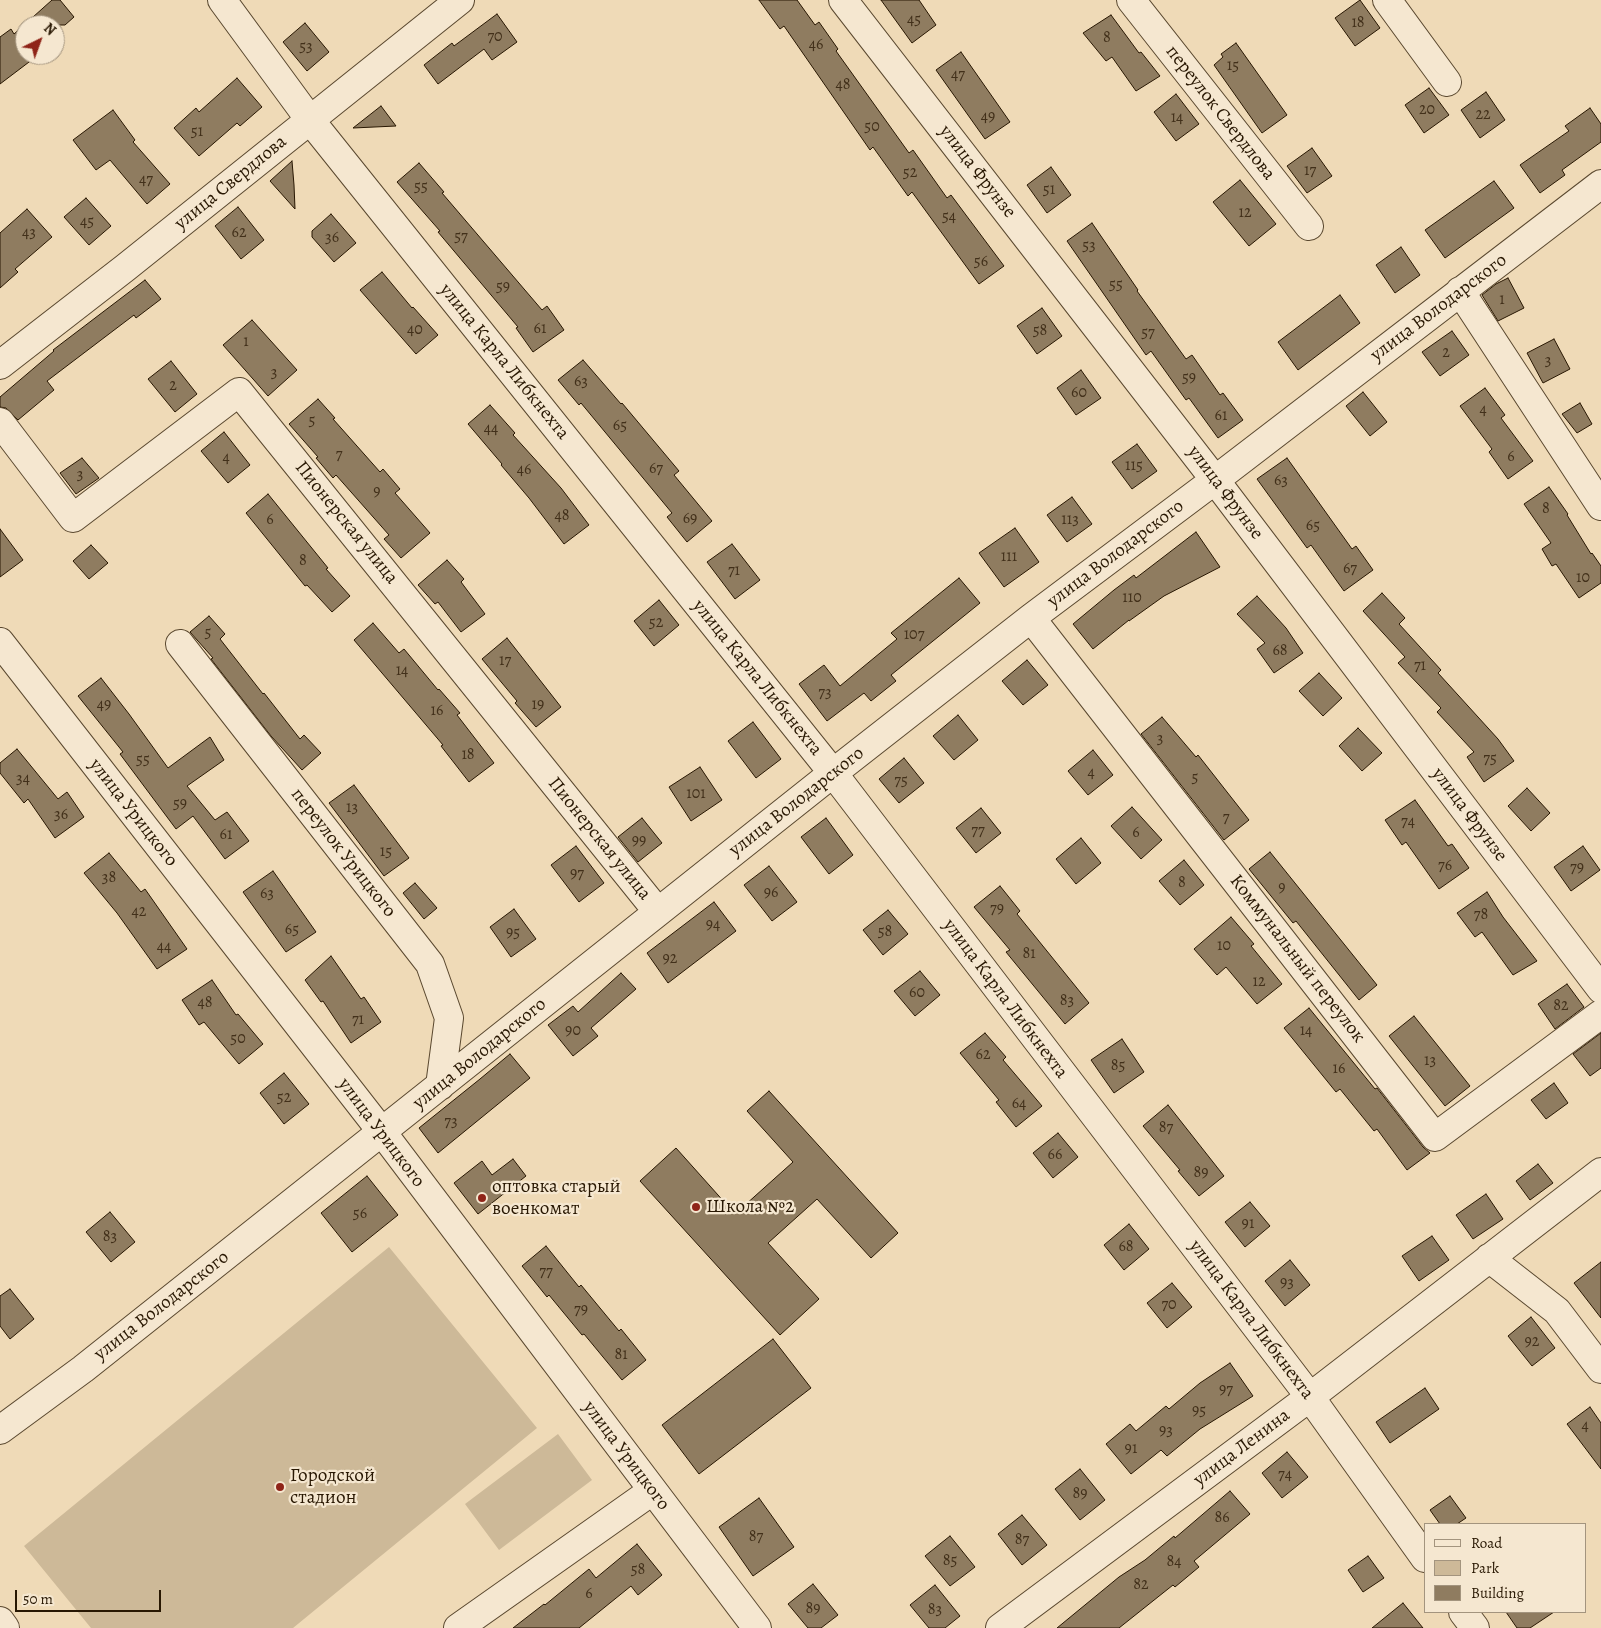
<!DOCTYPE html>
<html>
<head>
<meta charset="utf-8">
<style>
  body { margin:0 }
  #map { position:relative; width:1601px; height:1628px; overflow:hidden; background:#efdab7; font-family:Alegreya,serif }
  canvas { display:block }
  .legend { position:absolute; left:1424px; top:1523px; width:162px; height:90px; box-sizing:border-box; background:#f5e7d0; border:1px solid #a3947e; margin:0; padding:6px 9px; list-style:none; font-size:15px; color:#281702 }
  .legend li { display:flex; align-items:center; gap:10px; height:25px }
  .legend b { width:25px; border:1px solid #a3947e }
  .north { position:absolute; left:15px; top:15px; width:50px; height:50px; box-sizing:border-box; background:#f5e7d0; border:1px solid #a3947e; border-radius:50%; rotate:42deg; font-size:14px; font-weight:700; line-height:20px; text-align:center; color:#281702 }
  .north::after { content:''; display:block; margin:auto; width:18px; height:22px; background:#8f2418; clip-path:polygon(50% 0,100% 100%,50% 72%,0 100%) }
  .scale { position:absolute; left:15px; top:1590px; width:146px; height:22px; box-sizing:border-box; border:2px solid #281702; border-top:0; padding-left:6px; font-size:15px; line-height:18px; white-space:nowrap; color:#281702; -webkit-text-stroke:4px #f5e7d0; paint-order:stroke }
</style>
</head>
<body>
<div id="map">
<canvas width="1601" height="1628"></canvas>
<ul class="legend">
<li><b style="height:6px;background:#f5e7d0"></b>Road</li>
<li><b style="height:14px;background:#cdb998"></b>Park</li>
<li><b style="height:14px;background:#8f7c60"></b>Building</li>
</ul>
<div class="north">N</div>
<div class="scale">50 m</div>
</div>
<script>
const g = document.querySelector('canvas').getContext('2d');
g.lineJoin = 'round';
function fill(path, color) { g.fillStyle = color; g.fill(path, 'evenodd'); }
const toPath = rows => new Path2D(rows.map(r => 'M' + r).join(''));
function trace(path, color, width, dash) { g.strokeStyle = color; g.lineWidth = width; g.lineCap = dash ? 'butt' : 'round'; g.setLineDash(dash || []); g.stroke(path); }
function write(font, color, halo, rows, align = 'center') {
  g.font = font + ' Alegreya,serif'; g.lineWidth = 4.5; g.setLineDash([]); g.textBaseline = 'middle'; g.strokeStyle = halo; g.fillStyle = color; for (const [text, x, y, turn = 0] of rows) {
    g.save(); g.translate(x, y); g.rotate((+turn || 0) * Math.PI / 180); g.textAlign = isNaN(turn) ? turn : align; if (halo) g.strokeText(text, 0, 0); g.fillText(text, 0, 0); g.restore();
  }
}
fill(toPath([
  [389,1247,537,1428,293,1628,91,1628,24,1546],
  [558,1434,592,1480,499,1550,465,1504]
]), '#cdb998');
const building = toPath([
  [52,0,60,0,74,17,65,25,25,25,25,55,30,55,33,59,0,84,0,37,11,29,14,34,52,0],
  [759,0,797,0,815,25,819,22,838,49,836,51,909,153,913,150,947,198,951,195,1004,266,979,284,912,192,908,196,873,147,870,150,784,26,780,29,759,0],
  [881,0,919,0,936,25,912,43,881,0],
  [1360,0,1380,28,1355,46,1335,18,1360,0],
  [497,14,517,42,492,60,484,49,438,84,424,65,452,43,454,46,497,14],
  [1111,15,1139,53,1141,52,1160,76,1136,91,1112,57,1106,61,1083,33,1111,15],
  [305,23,329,52,307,71,283,42,305,23],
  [1236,43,1287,115,1262,133,1214,65,1223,57,1221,54,1236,43],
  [961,52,1010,122,985,139,936,70,961,52],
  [237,78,262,107,240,126,237,123,199,156,174,128,196,108,199,112,237,78],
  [1429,88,1449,115,1424,133,1405,105,1429,88],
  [1486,92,1505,120,1480,138,1461,110,1486,92],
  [1176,94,1199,124,1176,141,1154,112,1176,94],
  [381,106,396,126,353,128,381,106],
  [1590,108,1601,124,1601,142,1562,170,1565,175,1540,193,1520,165,1569,131,1565,126,1590,108],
  [113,110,135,140,133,142,170,184,147,204,110,160,96,170,73,140,113,110],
  [1312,148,1332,176,1307,193,1287,166,1312,148],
  [292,161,294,185,295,209,270,181,292,161],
  [419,163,444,192,442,193,542,310,547,306,564,330,533,352,516,328,518,327,438,232,440,231,397,182,419,163],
  [1051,167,1071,195,1047,213,1027,185,1051,167],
  [1240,180,1276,224,1249,246,1213,202,1240,180],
  [1494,181,1514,208,1445,258,1425,230,1494,181],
  [86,198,111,226,89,245,64,217,86,198],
  [238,207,264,240,241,259,215,226,238,207],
  [27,209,52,237,15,269,18,272,0,288,0,233,27,209],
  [331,214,356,243,334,262,312,237,312,231,331,214],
  [1092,223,1138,290,1137,291,1186,359,1192,355,1220,395,1223,393,1243,420,1218,438,1189,398,1186,400,1151,351,1146,355,1067,241,1092,223],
  [1401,247,1420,275,1395,293,1376,265,1401,247],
  [382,272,412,308,413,307,438,335,416,354,360,290,382,272],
  [1508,278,1524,308,1498,321,1482,295,1496,284,1508,278],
  [145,280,161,299,136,318,134,315,47,381,54,390,18,420,6,408,0,407,0,397,54,351,53,350,145,280],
  [1340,295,1360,323,1298,370,1278,342,1340,295],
  [1042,308,1062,336,1037,354,1017,326,1042,308],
  [252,320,297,370,268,396,223,345,252,320],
  [1452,331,1469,355,1440,376,1422,352,1452,331],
  [1554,339,1570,369,1543,383,1527,353,1554,339],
  [583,360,621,404,622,403,679,471,674,475,712,521,687,542,667,517,672,513,581,403,579,405,558,380,583,360],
  [171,361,197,394,175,412,148,379,171,361],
  [1081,370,1101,398,1076,415,1057,388,1081,370],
  [1485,388,1505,415,1501,418,1533,461,1508,479,1489,452,1492,449,1460,406,1485,388],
  [1363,392,1387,422,1370,436,1346,406,1363,392],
  [318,399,335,418,333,419,380,472,383,469,400,489,395,493,430,533,401,558,384,539,389,535,336,475,333,478,316,458,318,457,289,424,318,399],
  [1580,403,1592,424,1577,433,1562,414,1580,403],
  [490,405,515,433,513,435,561,488,589,525,564,544,529,498,501,465,502,464,468,424,490,405],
  [224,432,250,465,228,483,201,451,224,432],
  [1137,444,1157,471,1132,489,1112,462,1137,444],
  [82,458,99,478,76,494,60,473,82,458],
  [1287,458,1352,549,1356,546,1373,570,1344,591,1311,545,1307,548,1257,479,1287,458],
  [1549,487,1568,514,1567,515,1591,554,1592,553,1601,566,1601,583,1579,598,1556,564,1552,566,1542,549,1551,543,1524,504,1549,487],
  [268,494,328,568,326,569,350,596,332,612,307,585,305,586,246,513,268,494],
  [1072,497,1092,524,1067,542,1047,515,1072,497],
  [1015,528,1039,562,1004,587,979,553,1015,528],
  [0,529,23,560,0,577,0,529],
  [1196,532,1220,567,1164,596,1129,621,1129,620,1093,649,1073,624,1114,590,1134,575,1136,578,1196,532],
  [732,544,760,580,735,599,707,562,732,544],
  [91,545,108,563,89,579,73,561,91,545],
  [447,560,464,579,461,582,485,614,461,632,438,602,435,604,418,585,447,560],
  [959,578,980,603,891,675,896,681,871,701,864,693,827,721,799,684,824,665,840,686,897,639,891,633,959,578],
  [1382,593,1405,618,1399,624,1441,670,1438,673,1498,739,1514,761,1484,782,1467,757,1474,752,1437,712,1441,708,1398,663,1405,657,1363,611,1382,593],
  [1257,596,1286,628,1303,653,1274,673,1257,649,1265,643,1237,614,1257,596],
  [659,600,679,625,654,646,634,621,659,600],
  [209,616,225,634,220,639,263,694,264,693,300,739,304,735,321,753,302,770,271,736,211,659,213,658,190,632,209,616],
  [373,623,399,653,404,649,438,690,439,689,460,713,457,715,494,763,469,782,441,746,443,745,354,640,373,623],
  [507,638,561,707,536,727,515,703,517,701,482,659,507,638],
  [1027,660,1048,685,1023,705,1002,681,1027,660],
  [1319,673,1342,698,1323,716,1299,691,1319,673],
  [101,678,129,714,168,768,210,737,224,760,187,786,215,820,227,812,249,841,225,859,193,816,176,829,120,754,123,752,78,696,101,678],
  [958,715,978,740,954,760,933,736,958,715],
  [1162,717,1196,757,1198,755,1249,820,1224,840,1141,734,1162,717],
  [753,722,781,759,756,778,728,741,753,722],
  [1358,728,1382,753,1362,771,1339,746,1358,728],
  [17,749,58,799,67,792,84,817,55,838,28,799,24,803,0,773,0,763,17,749],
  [1093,750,1113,775,1088,795,1068,771,1093,750],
  [904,758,924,783,899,803,879,779,904,758],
  [700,767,722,800,691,821,669,787,700,767],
  [354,785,409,858,384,876,329,803,354,785],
  [1527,788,1550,813,1531,831,1508,806,1527,788],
  [1415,800,1448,846,1452,844,1469,868,1439,889,1406,842,1402,845,1385,820,1415,800],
  [1132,807,1162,840,1141,859,1111,826,1132,807],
  [981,808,1001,833,976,853,956,828,981,808],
  [642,818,662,843,638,862,618,837,642,818],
  [826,818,853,855,829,874,801,837,826,818],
  [1081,838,1101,863,1076,884,1056,859,1081,838],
  [576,846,604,883,579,902,551,865,576,846],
  [1583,846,1600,870,1571,891,1554,867,1583,846],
  [1270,852,1377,985,1359,1000,1296,921,1293,923,1249,869,1270,852],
  [109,853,141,892,145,889,187,949,157,969,117,913,84,873,109,853],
  [1184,860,1204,885,1180,905,1159,881,1184,860],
  [769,866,797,902,772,921,744,885,769,866],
  [273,871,316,932,286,952,243,892,273,871],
  [415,883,437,908,424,919,403,893,415,883],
  [1000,886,1020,911,1017,914,1089,1003,1065,1024,1006,952,1010,950,974,907,1000,886],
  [1487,892,1503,917,1537,961,1513,975,1482,932,1475,937,1457,913,1487,892],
  [714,902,736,931,668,983,647,953,714,902],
  [514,909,536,939,511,957,490,927,514,909],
  [888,910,908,934,883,955,863,930,888,910],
  [1231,917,1254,944,1251,946,1282,984,1257,1004,1226,967,1217,975,1194,949,1231,917],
  [331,956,361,999,364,997,381,1022,351,1043,323,1001,321,1002,305,980,331,956],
  [920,971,940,995,915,1016,894,991,920,971],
  [621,973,636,989,591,1028,598,1036,573,1056,548,1025,573,1006,578,1012,621,973],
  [212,980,236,1015,238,1014,263,1044,239,1064,204,1022,199,1025,182,1000,212,980],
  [1567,984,1584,1007,1555,1029,1538,1004,1567,984],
  [1309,1008,1375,1089,1377,1088,1423,1147,1430,1153,1407,1170,1377,1129,1374,1131,1340,1089,1336,1092,1284,1028,1309,1008],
  [1414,1016,1470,1086,1445,1106,1389,1036,1414,1016],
  [985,1033,1006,1057,1003,1060,1042,1106,1016,1127,996,1102,999,1100,960,1053,985,1033],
  [1601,1033,1601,1068,1590,1076,1573,1054,1601,1033],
  [1122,1039,1144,1072,1114,1093,1091,1060,1122,1039],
  [510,1054,530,1078,438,1153,419,1128,480,1079,510,1054],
  [284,1073,309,1104,284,1124,260,1093,284,1073],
  [1554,1083,1568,1103,1546,1119,1531,1100,1554,1083],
  [769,1091,898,1233,871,1258,817,1199,768,1243,819,1299,780,1335,640,1181,676,1148,735,1214,793,1162,747,1111,769,1091],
  [1168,1105,1224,1176,1199,1196,1178,1171,1180,1170,1143,1126,1168,1105],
  [1058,1133,1078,1157,1053,1178,1033,1153,1058,1133],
  [513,1159,526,1176,478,1214,454,1183,482,1161,492,1175,513,1159],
  [1538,1164,1553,1183,1530,1200,1516,1181,1538,1164],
  [367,1176,398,1215,352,1252,321,1213,367,1176],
  [1486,1194,1503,1219,1473,1239,1456,1215,1486,1194],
  [1250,1202,1270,1226,1245,1247,1225,1222,1250,1202],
  [110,1212,135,1242,111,1262,86,1232,110,1212],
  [1129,1224,1149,1249,1124,1270,1104,1245,1129,1224],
  [1432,1236,1449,1260,1419,1281,1402,1256,1432,1236],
  [546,1246,579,1287,581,1285,619,1331,621,1329,646,1360,622,1380,584,1334,582,1335,549,1295,547,1297,522,1266,546,1246],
  [1290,1260,1310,1285,1285,1306,1265,1281,1290,1260],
  [1601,1262,1601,1318,1574,1283,1601,1262],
  [1172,1283,1192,1307,1167,1328,1147,1303,1172,1283],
  [10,1289,34,1319,10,1339,0,1326,0,1296,10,1289],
  [1531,1317,1555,1348,1532,1366,1508,1336,1531,1317],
  [773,1339,811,1388,699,1474,662,1425,773,1339],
  [1230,1363,1253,1396,1200,1429,1167,1456,1161,1450,1131,1474,1106,1444,1130,1424,1136,1431,1166,1406,1169,1409,1200,1383,1230,1363],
  [1425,1388,1439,1409,1390,1443,1376,1422,1425,1388],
  [1590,1407,1601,1423,1601,1469,1567,1424,1590,1407],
  [1287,1452,1308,1477,1282,1498,1262,1473,1287,1452],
  [1080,1469,1105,1500,1080,1520,1055,1489,1080,1469],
  [1230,1491,1250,1514,1194,1561,1199,1567,1175,1587,1173,1585,1119,1628,1057,1628,1119,1577,1145,1560,1174,1536,1175,1538,1230,1491],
  [1450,1496,1466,1518,1457,1524,1440,1524,1430,1510,1450,1496],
  [759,1498,794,1547,753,1576,719,1527,759,1498],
  [1022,1515,1047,1545,1022,1565,998,1534,1022,1515],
  [950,1536,975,1567,950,1586,925,1556,950,1536],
  [637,1544,662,1575,638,1595,631,1586,579,1628,513,1628,544,1604,545,1605,589,1569,596,1578,637,1544],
  [1368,1556,1384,1578,1363,1592,1348,1570,1368,1556],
  [813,1584,838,1615,821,1628,808,1628,788,1604,813,1584],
  [935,1585,960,1616,945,1628,929,1628,910,1605,935,1585],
  [1403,1603,1423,1628,1372,1628,1403,1603],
  [1506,1612,1554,1612,1530,1628,1517,1628,1506,1612]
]);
fill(building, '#8f7c60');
trace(building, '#281702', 1);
const minor = toPath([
  [222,0,310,120,833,773,1310,1397,1425,1558],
  [843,0,1215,480,1601,989],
  [1131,0,1309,226],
  [1387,0,1447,82],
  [1460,291,1601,506],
  [0,365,125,268,460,0],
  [0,422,73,518,239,392,658,912],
  [1031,618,1435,1137,1601,1014],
  [0,642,382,1132,757,1628],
  [180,644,430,964,449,1018,440,1086],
  [1489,1258,1557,1311,1601,1369],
  [0,1430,83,1369,833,773,1031,618,1215,480,1601,184],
  [1463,1612,1475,1628],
  [0,1621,5,1628],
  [458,1628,652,1491],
  [1000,1628,1310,1397,1601,1172]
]);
trace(minor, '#5a482f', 30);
trace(minor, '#f5e7d0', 28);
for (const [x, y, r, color] of [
  [482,1198,5,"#8f2418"],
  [696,1207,5,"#8f2418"],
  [280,1487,5,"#8f2418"]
]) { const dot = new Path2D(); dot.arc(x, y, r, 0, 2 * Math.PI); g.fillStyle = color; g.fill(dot); trace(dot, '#f5e7d0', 2); }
write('16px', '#42301a', null, [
  ["45",914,20],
  ["18",1358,23],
  ["70",495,37],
  ["8",1107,38],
  ["46",816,45],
  ["53",306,47],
  ["15",1233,66],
  ["47",958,75],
  ["48",843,85],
  ["20",1427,110],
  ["22",1483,115],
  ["49",988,117],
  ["14",1177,118],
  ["50",872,127],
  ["51",197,132],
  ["17",1310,171],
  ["52",910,173],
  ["47",146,180],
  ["55",421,187],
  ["51",1049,190],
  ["12",1245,213],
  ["54",949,217],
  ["45",87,222],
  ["43",29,233],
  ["62",239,233],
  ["57",461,237],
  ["36",332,238],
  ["53",1089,246],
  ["56",981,262],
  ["55",1116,285],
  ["59",503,287],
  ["1",1502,300],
  ["61",540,329],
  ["40",415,330],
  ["58",1040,331],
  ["57",1148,333],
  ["1",246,342],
  ["2",1446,353],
  ["3",1548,361],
  ["3",274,373],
  ["59",1189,378],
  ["63",581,382],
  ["2",173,386],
  ["60",1079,393],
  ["4",1483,410],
  ["61",1221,416],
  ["5",312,421],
  ["65",620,426],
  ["44",491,429],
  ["7",339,455],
  ["6",1511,457],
  ["4",226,458],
  ["115",1134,466],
  ["67",656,469],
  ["46",524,470],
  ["3",80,475],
  ["63",1281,481],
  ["9",377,492],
  ["8",1546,509],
  ["48",562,516],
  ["69",690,519],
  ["6",270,520],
  ["113",1070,520],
  ["65",1313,526],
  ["111",1009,557],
  ["8",303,561],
  ["67",1350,569],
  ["71",734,571],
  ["10",1583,578],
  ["110",1132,598],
  ["52",656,623],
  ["5",208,633],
  ["107",914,635],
  ["68",1280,651],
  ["17",505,661],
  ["71",1420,666],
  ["14",402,671],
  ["73",825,693],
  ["49",104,705],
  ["19",538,705],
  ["16",437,711],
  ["3",1160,739],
  ["18",468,755],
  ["75",1490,759],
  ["55",143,760],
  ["4",1091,773],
  ["5",1195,778],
  ["34",23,779],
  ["75",901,781],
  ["101",696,794],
  ["59",180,804],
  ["13",352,808],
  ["36",61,815],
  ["7",1226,818],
  ["74",1408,822],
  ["77",978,831],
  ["6",1136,833],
  ["61",226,835],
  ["99",639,841],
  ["15",386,852],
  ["76",1445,866],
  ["79",1577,868],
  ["97",577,874],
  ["38",109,878],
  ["8",1182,883],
  ["9",1282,888],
  ["96",771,893],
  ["63",267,894],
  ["79",997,909],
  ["42",139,912],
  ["78",1481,915],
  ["94",713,925],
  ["65",292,930],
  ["58",885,932],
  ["95",513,933],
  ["10",1224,946],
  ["44",164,947],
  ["81",1029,954],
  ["92",670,959],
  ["12",1259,982],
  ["60",917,993],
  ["83",1067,1001],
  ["48",205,1003],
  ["82",1561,1006],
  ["71",358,1020],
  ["90",573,1031],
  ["14",1306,1031],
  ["50",238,1039],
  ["62",983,1055],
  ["13",1430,1061],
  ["85",1118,1066],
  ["16",1339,1069],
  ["52",284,1098],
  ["64",1019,1104],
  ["73",451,1122],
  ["87",1166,1128],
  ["66",1055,1155],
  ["89",1201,1173],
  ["56",360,1214],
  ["91",1248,1224],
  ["83",110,1237],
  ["68",1126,1247],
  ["77",546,1272],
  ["93",1287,1283],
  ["70",1169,1305],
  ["79",581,1310],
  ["92",1532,1342],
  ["81",621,1355],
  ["97",1226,1390],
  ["95",1199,1411],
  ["4",1585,1426],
  ["93",1166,1431],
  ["91",1131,1449],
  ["74",1285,1475],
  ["89",1080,1494],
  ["86",1222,1518],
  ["87",756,1537],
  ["87",1022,1540],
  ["85",950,1561],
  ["84",1174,1562],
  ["58",638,1570],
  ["82",1141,1585],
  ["6",589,1594],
  ["89",813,1609],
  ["83",935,1610]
]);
write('19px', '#281702', '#f5e7d0', [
  ["переулок Свердлова",1220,113,52],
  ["улица Фрунзе",977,172,52],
  ["улица Свердлова",231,183,-39],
  ["улица Володарского",1439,308,-37],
  ["улица Карла Либкнехта",504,362,51],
  ["улица Фрунзе",1225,493,53],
  ["Пионерская улица",346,523,51],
  ["улица Володарского",1116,554,-37],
  ["улица Карла Либкнехта",757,678,51],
  ["улица Володарского",797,802,-38],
  ["улица Урицкого",133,813,52],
  ["улица Фрунзе",1469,815,53],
  ["Пионерская улица",599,839,51],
  ["переулок Урицкого",343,853,52],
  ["Коммунальный переулок",1297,959,52],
  ["улица Карла Либкнехта",1005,999,53],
  ["улица Володарского",480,1054,-39],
  ["улица Урицкого",381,1133,53],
  ["улица Володарского",162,1306,-38],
  ["улица Карла Либкнехта",1251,1320,53],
  ["улица Ленина",1242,1448,-37],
  ["улица Урицкого",626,1456,53]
]);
write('19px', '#281702', '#f5e7d0', [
  ["оптовка старый",492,1187],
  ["военкомат",492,1209],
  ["Школа №2",706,1207],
  ["Городской",290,1476],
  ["стадион",290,1498]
], 'left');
</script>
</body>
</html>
